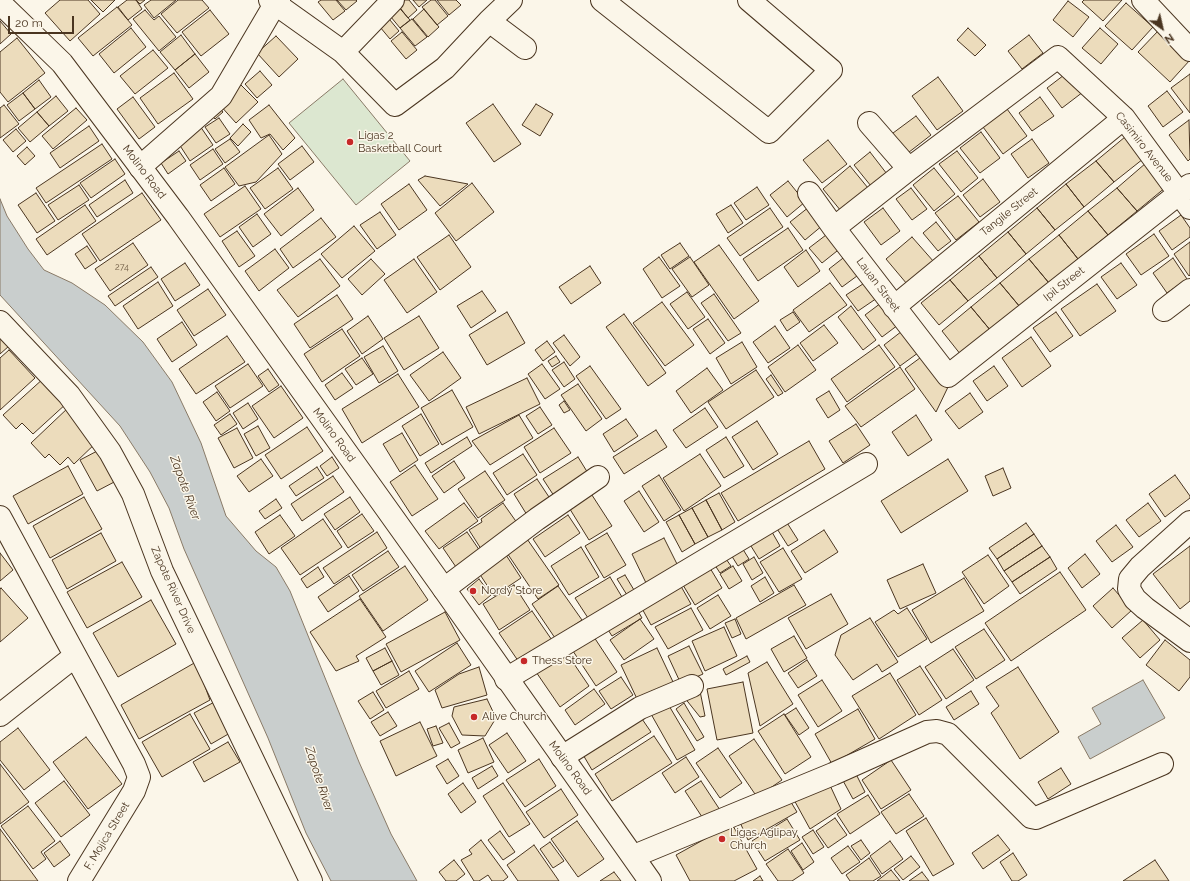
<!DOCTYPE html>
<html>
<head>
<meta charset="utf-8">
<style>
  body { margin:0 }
  #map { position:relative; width:1190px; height:881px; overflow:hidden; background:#fbf6e9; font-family:Raleway,sans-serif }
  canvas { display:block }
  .north { position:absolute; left:1142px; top:8px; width:40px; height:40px; -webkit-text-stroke:3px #fbf6e9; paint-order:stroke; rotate:146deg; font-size:11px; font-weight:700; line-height:16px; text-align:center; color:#4a3520 }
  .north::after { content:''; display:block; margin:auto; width:14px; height:18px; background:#4a3520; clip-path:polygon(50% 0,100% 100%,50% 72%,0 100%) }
  .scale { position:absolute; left:8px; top:16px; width:66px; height:18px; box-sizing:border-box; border:2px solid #4a3520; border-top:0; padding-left:5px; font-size:12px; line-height:14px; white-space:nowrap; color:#4a3520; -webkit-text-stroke:3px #fbf6e9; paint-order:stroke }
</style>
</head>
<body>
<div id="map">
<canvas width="1190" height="881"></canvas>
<div class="north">N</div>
<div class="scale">20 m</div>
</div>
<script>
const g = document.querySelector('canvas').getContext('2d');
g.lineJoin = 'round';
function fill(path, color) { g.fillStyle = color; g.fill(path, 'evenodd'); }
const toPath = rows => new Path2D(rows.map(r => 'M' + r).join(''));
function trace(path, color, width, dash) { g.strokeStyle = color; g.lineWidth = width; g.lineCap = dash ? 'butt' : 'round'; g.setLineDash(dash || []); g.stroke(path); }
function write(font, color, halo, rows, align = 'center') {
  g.font = font + ' Raleway,sans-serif'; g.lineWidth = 3; g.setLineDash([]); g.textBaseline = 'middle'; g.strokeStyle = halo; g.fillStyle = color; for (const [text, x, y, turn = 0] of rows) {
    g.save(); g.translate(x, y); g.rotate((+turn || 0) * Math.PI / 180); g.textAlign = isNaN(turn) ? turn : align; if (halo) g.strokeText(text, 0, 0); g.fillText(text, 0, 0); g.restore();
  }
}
const green = toPath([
  [343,79,410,161,356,205,289,123,343,79]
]);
fill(green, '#dce7d0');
trace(green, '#887966', 1);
const water = toPath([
  [0,199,7,216,28,249,44,270,72,283,105,305,143,342,172,382,201,443,226,516,256,551,276,567,290,591,359,762,391,834,417,881,331,881,306,833,268,738,184,549,169,508,150,472,120,426,0,295,0,199],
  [1143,680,1165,718,1090,759,1078,737,1101,724,1092,708,1143,680]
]);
fill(water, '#c9cecd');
trace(water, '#887966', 1);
const building = toPath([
  [60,0,88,0,100,14,70,41,45,13,60,0],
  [91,0,115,0,103,12,91,0],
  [127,0,136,0,142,9,128,20,118,7,127,0],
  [136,0,145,0,140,4,136,0],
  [151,0,176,0,154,18,144,5,151,0],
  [178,0,202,0,209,8,177,33,161,14,178,0],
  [321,0,336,0,345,11,333,20,318,2,321,0],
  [337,0,356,0,357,1,346,10,337,0],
  [394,0,409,0,417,10,408,18,394,0],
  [413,0,427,0,419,7,413,0],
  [431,0,435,0,448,16,437,25,422,7,431,0],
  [437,0,456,0,461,5,449,15,437,0],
  [1084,0,1122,0,1103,21,1082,2,1084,0],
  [1068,1,1089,17,1073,37,1053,20,1068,1],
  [395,3,410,20,400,28,386,11,395,3],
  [1126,3,1153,27,1132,50,1105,26,1126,3],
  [117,7,132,25,93,56,78,38,117,7],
  [424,9,439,27,428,37,413,19,424,9],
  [145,10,154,20,159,16,176,37,159,51,133,19,145,10],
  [210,10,229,34,201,56,182,32,210,10],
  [385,14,399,31,390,39,375,21,385,14],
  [412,19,427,37,415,46,400,28,412,19],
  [0,21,11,34,0,44,0,21],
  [131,28,146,47,114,73,99,54,131,28],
  [968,28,986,45,975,56,957,40,968,28],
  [1100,28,1118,44,1101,64,1082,48,1100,28],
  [1159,30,1190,60,1170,82,1138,52,1159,30],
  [402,32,417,50,406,59,391,41,402,32],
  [181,35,195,54,175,70,160,52,181,35],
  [1029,35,1043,53,1022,69,1008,51,1029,35],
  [276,36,298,59,279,77,257,53,276,36],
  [17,38,45,73,8,102,0,92,0,52,17,38],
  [153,50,168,68,135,94,120,76,153,50],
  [195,54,209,72,189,88,175,70,195,54],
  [260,71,272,85,257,98,245,84,260,71],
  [1068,72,1083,92,1062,108,1047,88,1068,72],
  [174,73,193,99,158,124,140,98,174,73],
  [1190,74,1190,113,1171,88,1190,74],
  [938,77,963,111,937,130,912,96,938,77],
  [39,80,51,97,35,109,23,93,39,80],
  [240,84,258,102,236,123,219,104,240,84],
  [1167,91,1183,112,1163,127,1148,106,1167,91],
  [23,93,35,109,19,121,7,105,23,93],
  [56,96,68,111,49,126,37,112,56,96],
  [133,97,155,127,139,139,117,109,133,97],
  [1040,97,1054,116,1032,131,1019,113,1040,97],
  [493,104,521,144,494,162,466,123,493,104],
  [536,104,553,114,540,136,522,125,536,104],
  [4,105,19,124,0,138,0,108,4,105],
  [217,105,223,112,215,119,209,112,217,105],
  [269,105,295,138,283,150,270,134,261,138,249,120,269,105],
  [76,108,87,120,53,149,42,136,76,108],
  [1007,109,1027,136,1003,154,983,127,1007,109],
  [37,112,49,126,30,142,18,128,37,112],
  [916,116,931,135,904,156,889,136,916,116],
  [219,118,230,134,216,143,205,127,219,118],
  [1189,120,1190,159,1188,161,1169,135,1189,120],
  [243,124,251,132,238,146,230,138,243,124],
  [89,126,99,141,60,168,50,153,89,126],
  [200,126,213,145,190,161,177,141,200,126],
  [16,129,26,141,13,152,3,140,16,129],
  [981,132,1000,158,980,173,960,148,981,132],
  [269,135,282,154,256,182,239,186,225,167,269,135],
  [1125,137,1143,159,1114,182,1096,161,1125,137],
  [230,139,240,152,225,163,215,149,230,139],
  [1032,139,1049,163,1028,178,1011,154,1032,139],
  [828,140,847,164,822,183,803,160,828,140],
  [102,144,112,159,46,203,36,188,102,144],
  [302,146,314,162,290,180,278,164,302,146],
  [27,147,35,156,25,165,17,156,27,147],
  [213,149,223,164,200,180,190,165,213,149],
  [179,151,186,161,168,174,161,163,179,151],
  [957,151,978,178,961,192,939,164,957,151],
  [870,152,887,174,871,186,854,165,870,152],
  [115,159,125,174,91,198,80,183,115,159],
  [1096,161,1114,182,1084,207,1066,184,1096,161],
  [1146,163,1166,187,1137,211,1117,188,1146,163],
  [850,166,868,188,841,211,823,189,850,166],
  [224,168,235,184,211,201,200,185,224,168],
  [278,168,293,189,265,209,250,188,278,168],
  [934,168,955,194,934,211,913,185,934,168],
  [425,176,468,184,440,206,418,180,425,176],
  [983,179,1000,202,980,217,963,195,983,179],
  [125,180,133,193,97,217,89,205,125,180],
  [788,181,805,202,787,217,770,195,788,181],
  [472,183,494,212,456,241,435,213,472,183],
  [409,184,427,210,399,230,381,204,409,184],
  [1066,184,1084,207,1055,230,1037,208,1066,184],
  [79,185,89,200,58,220,48,205,79,185],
  [245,186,261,209,220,237,204,214,245,186],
  [757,187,769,205,746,220,734,203,757,187],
  [298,188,314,210,281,236,264,214,298,188],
  [911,188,927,209,912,220,896,199,911,188],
  [1117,188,1137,211,1108,235,1088,211,1117,188],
  [36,193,55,221,37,233,18,205,36,193],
  [142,193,161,220,100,261,82,234,142,193],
  [958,196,979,222,956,240,935,213,958,196],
  [85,205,96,221,47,255,36,239,85,205],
  [731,205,743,223,728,233,716,214,731,205],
  [809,207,823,225,805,240,790,222,809,207],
  [770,208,783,227,740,256,727,238,770,208],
  [883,208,900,231,881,245,864,222,883,208],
  [1037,208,1055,230,1026,254,1008,232,1037,208],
  [1088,211,1108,235,1078,259,1059,235,1088,211],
  [380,212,396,235,377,249,360,225,380,212],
  [257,214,271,234,253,247,239,227,257,214],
  [1181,215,1190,228,1190,237,1172,250,1159,231,1181,215],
  [321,218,336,237,293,268,280,249,321,218],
  [936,222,951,241,938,251,923,233,936,222],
  [354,226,375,251,342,278,321,254,354,226],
  [788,228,803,250,758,281,743,259,788,228],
  [237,231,255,256,239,267,222,241,237,231],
  [830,232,842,247,822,263,809,248,830,232],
  [1008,232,1026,254,997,278,979,256,1008,232],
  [1154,234,1169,256,1141,275,1126,254,1154,234],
  [449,235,471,267,440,290,417,257,449,235],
  [1059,235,1078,259,1049,283,1029,259,1059,235],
  [912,237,934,262,907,284,886,259,912,237],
  [1190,242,1190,275,1189,276,1174,254,1190,242],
  [133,243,148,265,110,291,95,269,133,243],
  [680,243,689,256,670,269,661,255,680,243],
  [719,245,759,301,734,319,694,262,719,245],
  [87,246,97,261,85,269,75,254,87,246],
  [275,249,289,268,259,291,245,271,275,249],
  [806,250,820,271,798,287,784,267,806,250],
  [847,255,861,273,842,287,829,269,847,255],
  [979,256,997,278,968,301,950,280,979,256],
  [659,257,680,286,662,298,643,269,659,257],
  [690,257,709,285,692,297,672,269,690,257],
  [1173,258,1187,279,1167,293,1153,273,1173,258],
  [320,259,340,286,298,317,277,290,320,259],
  [371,259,385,274,362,295,348,279,371,259],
  [414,259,437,292,407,313,384,280,414,259],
  [1029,259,1049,283,1020,307,1000,283,1029,259],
  [185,263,200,285,175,301,161,279,185,263],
  [1121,263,1137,285,1117,299,1101,277,1121,263],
  [590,266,601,283,571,304,559,287,590,266],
  [151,267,158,277,115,306,108,296,151,267],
  [869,280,880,296,858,311,846,295,869,280],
  [950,280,968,301,939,325,921,303,950,280],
  [158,282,173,306,138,329,123,306,158,282],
  [830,283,847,305,809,332,793,310,830,283],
  [1000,283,1020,307,991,331,971,307,1000,283],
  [1097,284,1116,311,1080,336,1061,309,1097,284],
  [208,289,226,315,194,336,177,310,208,289],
  [482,291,496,311,471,328,457,306,482,291],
  [687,292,705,317,688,329,670,304,687,292],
  [714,294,741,333,728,341,701,303,714,294],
  [337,295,353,319,310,348,294,324,337,295],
  [885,300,902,322,882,337,865,315,885,300],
  [662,302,694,345,665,366,633,323,662,302],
  [851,306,876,340,863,350,838,317,851,306],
  [971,307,991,331,961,355,942,331,971,307],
  [507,312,525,343,487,365,469,335,507,312],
  [793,312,800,322,787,331,780,320,793,312],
  [1056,312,1073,336,1050,352,1033,328,1056,312],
  [624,314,666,373,648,386,606,327,624,314],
  [368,316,383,339,362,354,347,331,368,316],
  [419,316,439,348,404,370,384,338,419,316],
  [708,319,725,343,710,354,693,329,708,319],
  [182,322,197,345,172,362,157,339,182,322],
  [824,325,838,343,813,361,800,343,824,325],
  [775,326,790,348,768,363,753,342,775,326],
  [906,328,922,350,900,366,884,345,906,328],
  [342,329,360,356,322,382,304,354,342,329],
  [0,335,9,346,0,354,0,335],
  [564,335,580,357,570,366,553,343,564,335],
  [227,336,245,362,196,394,179,369,227,336],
  [1031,337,1051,366,1022,387,1002,358,1031,337],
  [547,341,555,352,543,361,535,350,547,341],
  [742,342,757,367,731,384,716,358,742,342],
  [798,345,816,370,785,392,768,367,798,345],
  [879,345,895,367,847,402,831,379,879,345],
  [383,346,398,371,379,383,364,357,383,346],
  [9,350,35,378,0,410,0,358,9,350],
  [443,352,461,378,429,401,410,375,443,352],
  [924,355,948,387,936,412,905,369,924,355],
  [556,356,560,362,552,367,548,361,556,356],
  [362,358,373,374,356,385,345,369,362,358],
  [564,362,575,379,564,387,552,370,564,362],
  [248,364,263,386,230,408,215,386,248,364],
  [542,364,560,389,545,399,528,374,542,364],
  [590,366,621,409,606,419,576,376,590,366],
  [994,366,1008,386,987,401,973,381,994,366],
  [900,367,915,389,861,427,845,406,900,367],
  [707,368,723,390,691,413,676,391,707,368],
  [268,369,279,385,269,392,258,376,268,369],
  [756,370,774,397,726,429,708,402,756,370],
  [342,373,353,388,335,400,325,385,342,373],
  [398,374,419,407,362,443,342,409,398,374],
  [771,375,783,393,778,396,766,379,771,375],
  [44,378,67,403,33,434,22,423,16,429,3,415,44,378],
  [527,378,540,404,479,434,466,407,527,378],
  [578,384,602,419,586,431,561,395,578,384],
  [281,386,303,418,274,438,252,406,281,386],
  [452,390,473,427,442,445,421,408,452,390],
  [829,391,840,410,828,418,816,399,829,391],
  [217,392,230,411,216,421,203,402,217,392],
  [970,393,983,412,959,429,945,411,970,393],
  [564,401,570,410,564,413,559,405,564,401],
  [248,403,258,419,243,429,233,413,248,403],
  [69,407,100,439,74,464,68,457,60,465,49,454,45,458,31,443,69,407],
  [540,407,552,425,538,434,526,416,540,407],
  [705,408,718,427,686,448,673,430,705,408],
  [230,414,237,424,221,435,214,425,230,414],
  [421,414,439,444,420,456,402,426,421,414],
  [519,415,533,438,490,465,472,441,519,415],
  [916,415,932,440,908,456,892,432,916,415],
  [626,419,638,436,614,452,603,434,626,419],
  [757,421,778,454,753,470,732,437,757,421],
  [856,424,870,445,843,463,829,441,856,424],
  [258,426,270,448,256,456,244,434,258,426],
  [307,427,323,451,281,479,265,455,307,427],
  [237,428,253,458,234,468,218,438,237,428],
  [554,428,571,453,540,473,524,447,554,428],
  [656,430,667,447,624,474,613,457,656,430],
  [402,433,418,460,400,472,383,444,402,433],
  [467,437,472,446,431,473,425,463,467,437],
  [726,437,744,466,724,478,706,450,726,437],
  [809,441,825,469,738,521,721,493,809,441],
  [101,449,118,480,97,491,80,460,101,449],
  [523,454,537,475,507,495,493,473,523,454],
  [700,454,721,486,684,511,663,478,700,454],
  [332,457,339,468,327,476,320,466,332,457],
  [578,457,591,478,556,499,543,479,578,457],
  [261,459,273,476,249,492,237,476,261,459],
  [948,459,968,491,901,533,881,501,948,459],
  [454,461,465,478,444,493,432,476,454,461],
  [415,465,438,499,412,516,390,482,415,465],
  [68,466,83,494,28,524,13,496,68,466],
  [317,467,324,478,296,496,289,486,317,467],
  [1003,468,1011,488,993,496,985,476,1003,468],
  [485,471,505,500,478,518,458,489,485,471],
  [659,475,681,510,664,521,642,486,659,475],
  [1175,475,1190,496,1190,498,1165,517,1149,494,1175,475],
  [333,476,344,492,302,521,291,504,333,476],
  [537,479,551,500,527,515,514,494,537,479],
  [639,491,659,522,644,532,624,501,639,491],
  [590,492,612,526,589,540,568,506,590,492],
  [719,493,735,522,722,530,706,500,719,493],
  [84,497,102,529,50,558,33,526,84,497],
  [350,497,360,512,335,530,324,514,350,497],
  [276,499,282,508,265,519,259,511,276,499],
  [706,500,722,530,708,537,692,508,706,500],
  [464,503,478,521,439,549,425,531,464,503],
  [503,503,520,527,483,552,469,530,482,522,481,519,503,503],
  [1148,503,1161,521,1139,537,1126,520,1148,503],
  [692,508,708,537,695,544,679,515,692,508],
  [362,514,374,531,348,548,337,531,362,514],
  [280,515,295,536,269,554,255,532,280,515],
  [568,515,580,533,545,557,533,539,568,515],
  [679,515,695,544,682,552,666,522,679,515],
  [784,518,798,540,788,546,774,524,784,518],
  [323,519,342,547,300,575,281,548,323,519],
  [1026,523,1034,534,997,559,989,548,1026,523],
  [768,525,780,546,759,559,746,538,768,525],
  [1116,525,1133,547,1112,562,1096,541,1116,525],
  [824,530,838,552,805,573,791,551,824,530],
  [377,532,387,548,334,584,323,568,377,532],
  [467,532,482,554,458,570,443,548,467,532],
  [101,533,116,561,67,589,52,560,101,533],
  [607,533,626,565,604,578,585,546,607,533],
  [1034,534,1042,546,1004,571,997,559,1034,534],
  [525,536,559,585,538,599,505,550,525,536],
  [664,538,679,568,647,585,632,554,664,538],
  [739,543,749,559,738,566,728,550,739,543],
  [1042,546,1050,557,1012,582,1004,571,1042,546],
  [1190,546,1190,601,1180,609,1153,574,1190,546],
  [581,547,599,577,569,595,551,566,581,547],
  [783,548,802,579,779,592,760,562,783,548],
  [388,551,399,567,363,591,352,575,388,551],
  [721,552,731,566,720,573,711,559,721,552],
  [0,553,13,570,0,581,0,553],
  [1085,554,1100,574,1082,588,1068,568,1085,554],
  [506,555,521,578,494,596,479,573,506,555],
  [988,555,1009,586,984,604,962,572,988,555],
  [754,557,763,573,752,580,743,564,754,557],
  [1050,557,1057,569,1020,594,1012,582,1050,557],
  [122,562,142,597,87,628,67,592,122,562],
  [707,563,722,588,695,605,680,580,707,563],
  [923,564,936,593,900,609,887,580,923,564],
  [405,566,428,600,383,631,359,596,405,566],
  [733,566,742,581,729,589,720,574,733,566],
  [318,567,324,577,307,588,301,579,318,567],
  [1060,572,1086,610,1011,661,985,623,1060,572],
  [625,575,634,590,627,595,617,579,625,575],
  [349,576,359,591,328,612,318,597,349,576],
  [610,577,622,597,588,618,575,598,610,577],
  [765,577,774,593,760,602,751,586,765,577],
  [964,578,984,611,931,643,912,610,964,578],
  [479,579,491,595,479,605,467,589,479,579],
  [678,581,691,604,651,625,639,603,678,581],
  [514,585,530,610,499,630,483,604,514,585],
  [794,585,806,605,746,639,736,618,794,585],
  [558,586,582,620,555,638,532,604,558,586],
  [1,588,28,618,0,642,0,589,1,588],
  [1113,588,1132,610,1112,628,1093,606,1113,588],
  [831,594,848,624,806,649,788,618,831,594],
  [718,595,731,616,710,629,697,608,718,595],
  [360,599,386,637,356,656,359,661,336,671,310,632,360,599],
  [151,600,176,644,118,677,93,633,151,600],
  [634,604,642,618,612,636,603,622,634,604],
  [691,608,703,630,668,649,655,627,691,608],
  [907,608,927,639,898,657,875,622,894,610,898,614,907,608],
  [532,611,556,646,523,668,499,633,532,611],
  [445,612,460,640,401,672,386,644,445,612],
  [870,618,898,662,882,672,877,664,853,680,835,655,841,635,870,618],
  [640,619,654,639,624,660,610,640,640,619],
  [735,619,741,634,732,638,725,623,735,619],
  [1143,620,1160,640,1140,658,1122,638,1143,620],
  [724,627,737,656,705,671,692,641,724,627],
  [984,629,1005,660,976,679,955,647,984,629],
  [590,631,617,672,596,686,569,645,590,631],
  [794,636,807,658,784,672,771,649,794,636],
  [1165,640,1190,660,1190,677,1179,691,1146,665,1165,640],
  [457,643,471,665,429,692,415,671,457,643],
  [689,646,703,674,681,684,668,656,689,646],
  [385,648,392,661,373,671,366,658,385,648],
  [657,648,674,684,638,701,621,665,657,648],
  [564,649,589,686,560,707,534,669,564,649],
  [953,649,974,680,946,699,925,667,953,649],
  [747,656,750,662,726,675,723,669,747,656],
  [807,660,817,676,798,688,788,673,807,660],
  [392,661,399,675,381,685,373,671,392,661],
  [196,662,210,700,139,739,121,705,196,662],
  [767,662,793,704,760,726,748,673,767,662],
  [920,666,942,700,919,715,897,680,920,666],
  [479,667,487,695,442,708,435,690,459,674,479,667],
  [1018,667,1059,732,1020,759,991,713,999,706,986,687,1018,667],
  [409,671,419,689,386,708,376,691,409,671],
  [890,673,916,715,879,739,852,696,890,673],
  [621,677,633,695,611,709,599,691,621,677],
  [822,680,842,711,818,727,798,695,822,680],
  [743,682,753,733,717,740,707,689,743,682],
  [594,689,605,704,575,725,565,710,594,689],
  [700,691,705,716,700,717,684,697,700,691],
  [971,691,979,704,954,720,946,707,971,691],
  [373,692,384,710,370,719,358,701,373,692],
  [220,699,237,729,211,744,194,713,220,699],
  [487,699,496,718,485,736,462,735,452,716,454,707,487,699],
  [684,703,704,737,697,741,676,709,684,703],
  [668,704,695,750,677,760,651,714,668,704],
  [796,708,809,728,799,735,785,715,796,708],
  [858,709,875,739,832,764,815,734,858,709],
  [388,712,397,726,380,736,371,722,388,712],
  [190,714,210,749,162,777,142,742,190,714],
  [784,714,811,757,785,774,758,731,784,714],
  [640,716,651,732,592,770,582,753,640,716],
  [420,722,437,756,396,776,380,741,420,722],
  [449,723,460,743,451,748,439,728,449,723],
  [436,726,443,743,433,746,427,729,436,726],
  [18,728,50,770,24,790,0,760,0,742,18,728],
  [507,733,526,761,508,773,489,745,507,733],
  [654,736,672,763,612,801,595,774,654,736],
  [86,737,122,784,88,809,53,762,86,737],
  [483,738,494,762,468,773,458,750,483,738],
  [754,739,782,780,757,797,729,756,754,739],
  [228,742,240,762,204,782,193,762,228,742],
  [718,748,742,783,720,798,696,763,718,748],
  [686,757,699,777,675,793,662,773,686,757],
  [448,759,459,776,447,784,436,766,448,759],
  [539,759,556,786,525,807,506,780,539,759],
  [891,760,911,790,881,809,862,780,891,760],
  [0,764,29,802,0,824,0,764],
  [492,766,498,776,478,789,472,778,492,766],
  [1061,768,1071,784,1048,799,1038,782,1061,768],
  [854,770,865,792,853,799,841,777,854,770],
  [64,781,90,815,61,837,35,803,64,781],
  [701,781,720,810,704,820,685,791,701,781],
  [828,781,841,809,810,829,793,798,828,781],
  [463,783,476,802,461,813,448,794,463,783],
  [503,783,530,824,509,837,483,796,503,783],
  [561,789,578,815,544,838,526,812,561,789],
  [786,794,797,812,748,840,738,818,786,794],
  [909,794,924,816,896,834,881,812,909,794],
  [868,795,880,814,850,834,837,814,868,795],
  [28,806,55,841,41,852,46,859,33,869,1,826,28,806],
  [835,818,847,835,828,848,816,831,835,818],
  [926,818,954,864,933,876,906,831,926,818],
  [787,819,800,840,765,861,752,841,787,819],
  [577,821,604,859,578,877,551,839,577,821],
  [732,824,757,869,734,881,690,881,676,855,732,824],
  [0,829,38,881,0,881,0,829],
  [813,830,824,847,813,854,802,837,813,830],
  [500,831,515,852,503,860,488,840,500,831],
  [998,835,1010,850,983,869,972,853,998,835],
  [481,840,508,877,503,881,492,881,488,875,479,881,474,881,461,860,472,854,469,850,481,840],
  [861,840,870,853,861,860,851,846,861,840],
  [60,841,70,855,54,867,44,853,60,841],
  [890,841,903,859,882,874,870,856,890,841],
  [550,842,564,861,553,868,540,849,550,842],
  [802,843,814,862,803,870,791,851,802,843],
  [534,845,559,881,518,881,507,865,534,845],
  [848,846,860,862,842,874,831,858,848,846],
  [788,849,804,873,792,881,778,881,766,864,788,849],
  [1013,853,1027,875,1018,881,1012,881,1000,862,1013,853],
  [911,856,920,867,903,880,894,869,911,856],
  [869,858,881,876,873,881,850,881,846,875,869,858],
  [454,860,465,874,456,881,446,881,439,872,454,860],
  [1155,860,1169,881,1123,881,1155,860],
  [891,870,900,881,877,881,891,870],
  [614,872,621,881,600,881,614,872],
  [922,872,929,881,909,881,922,872],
  [760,876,763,881,753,881,760,876]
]);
fill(building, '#ecdcbc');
trace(building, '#4a3520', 1);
const minor = toPath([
  [270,0,343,52,395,105,445,68,489,21,511,0],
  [602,0,769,132,831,70,749,0],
  [1143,0,1190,50],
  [489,21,525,48],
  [343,52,393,0],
  [869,123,909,169],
  [140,167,221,96,275,4,279,0],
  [809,193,834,228,948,376,1190,185],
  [834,228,909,169,1058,57,1124,118,1190,208],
  [894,307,1124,118],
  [1164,310,1190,290],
  [0,517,134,764,139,777,134,791,79,881],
  [1190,522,1140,567,1130,579,1129,589,1135,599,1145,608,1190,641],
  [444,589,537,519,598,477],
  [506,679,866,464],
  [0,715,75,656],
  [562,757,640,708,692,686],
  [634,856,833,774,927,732,937,731,948,734,1031,817,1036,818,1162,764]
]);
const major = toPath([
  [0,3,62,63,178,217,444,589,650,881],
  [0,322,69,395,110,452,133,494,162,571,311,881]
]);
trace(minor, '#4a3520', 24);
trace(major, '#4a3520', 24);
trace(minor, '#fbf6e9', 22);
trace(major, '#fbf6e9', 22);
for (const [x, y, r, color] of [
  [350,142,4,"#c62828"],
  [473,591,4,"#c62828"],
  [524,661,4,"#c62828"],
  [474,717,4,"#c62828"],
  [722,839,4,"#c62828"]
]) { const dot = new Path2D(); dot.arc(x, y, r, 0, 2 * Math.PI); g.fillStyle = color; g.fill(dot); trace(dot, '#fbf6e9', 1.5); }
write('9px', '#725f47', null, [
  ["274",122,267]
]);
write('11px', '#4a3520', '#fbf6e9', [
  ["Ligas 2",358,136],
  ["Basketball Court",358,149],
  ["Nordy Store",481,591],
  ["Thess Store",532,661],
  ["Alive Church",482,717],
  ["Ligas Aglipay",730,833],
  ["Church",730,846]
], 'left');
write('11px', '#4a3520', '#fbf6e9', [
  ["Casimiro Avenue",1144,147,52],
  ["Molino Road",144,172,53],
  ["Tangile Street",1009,212,-39],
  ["Ipil Street",1064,284,-38],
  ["Lauan Street",878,285,53],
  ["Molino Road",334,435,54],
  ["Zapote River Drive",173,590,66],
  ["Molino Road",570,768,54],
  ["F. Mojica Street",107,836,-59]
]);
write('italic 12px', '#4a3520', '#fbf6e9', [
  ["Zapote River",185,488,70],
  ["Zapote River",319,779,72]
]);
</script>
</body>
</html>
